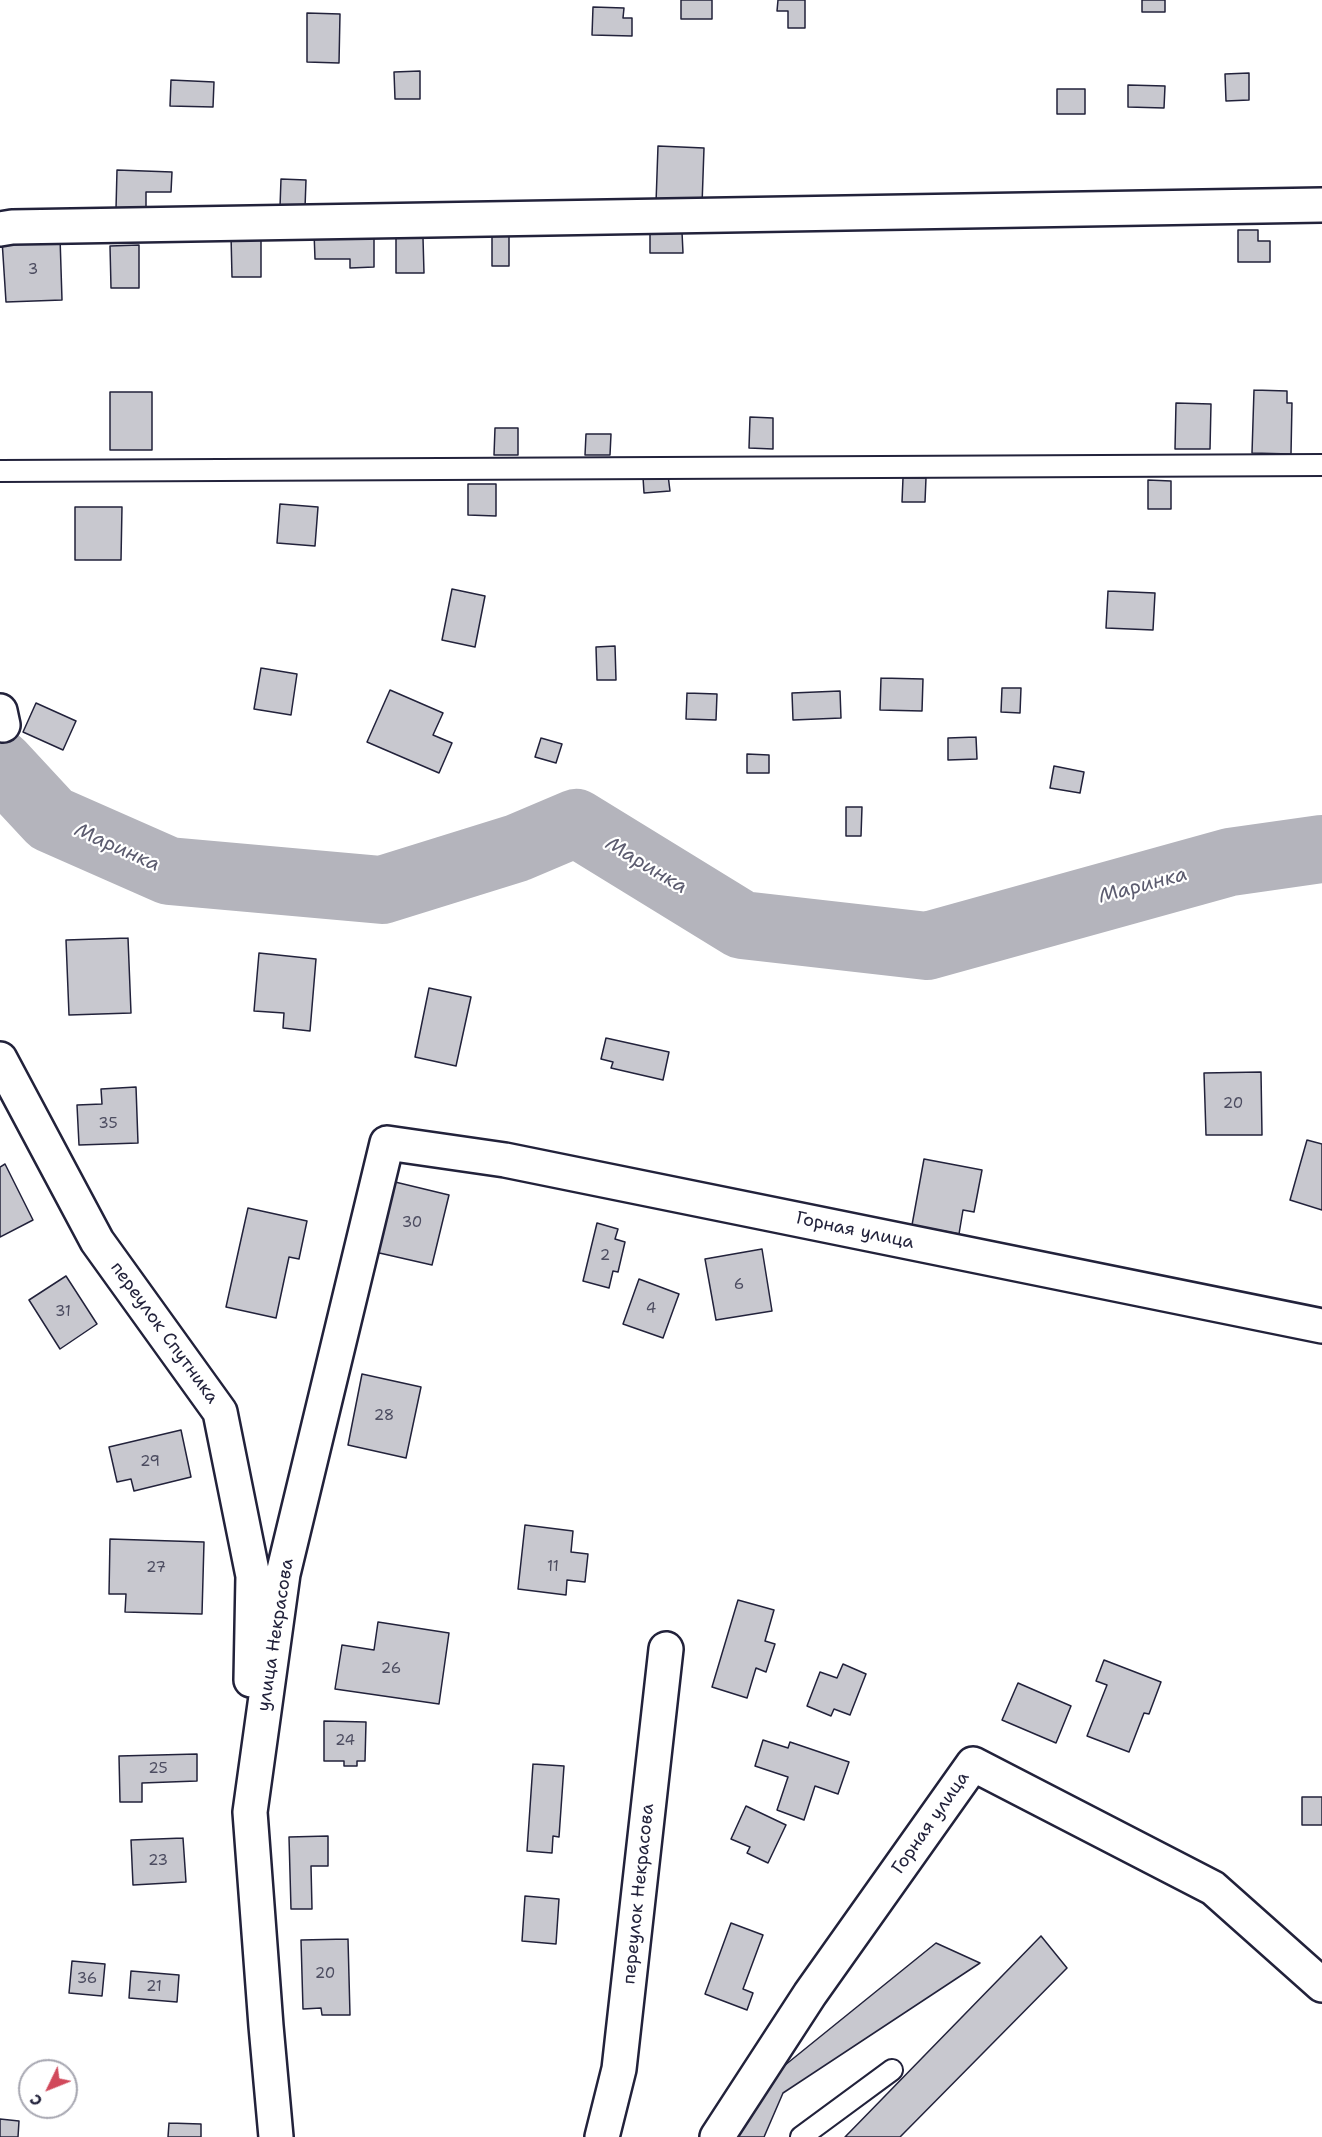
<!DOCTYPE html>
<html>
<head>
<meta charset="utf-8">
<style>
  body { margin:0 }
  #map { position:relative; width:1322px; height:2137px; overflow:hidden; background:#fff; font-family:"Shantell Sans",sans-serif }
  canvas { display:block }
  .north { position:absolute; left:18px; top:2059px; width:60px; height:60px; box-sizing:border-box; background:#fff; border:2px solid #a7a7b1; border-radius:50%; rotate:227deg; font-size:16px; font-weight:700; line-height:24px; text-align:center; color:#22223b }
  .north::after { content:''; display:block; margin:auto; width:21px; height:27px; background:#d1495b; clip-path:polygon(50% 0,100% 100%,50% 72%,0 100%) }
</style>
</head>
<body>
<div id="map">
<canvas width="1322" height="2137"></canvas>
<div class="north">С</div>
</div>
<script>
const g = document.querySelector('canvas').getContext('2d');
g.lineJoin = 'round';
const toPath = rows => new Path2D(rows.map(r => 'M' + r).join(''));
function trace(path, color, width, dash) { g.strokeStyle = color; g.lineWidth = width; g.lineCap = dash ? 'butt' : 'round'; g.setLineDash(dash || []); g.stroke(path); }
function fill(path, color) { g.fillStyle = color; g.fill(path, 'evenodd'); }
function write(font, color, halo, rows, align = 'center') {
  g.font = font + ' "Shantell Sans",sans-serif'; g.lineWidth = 4.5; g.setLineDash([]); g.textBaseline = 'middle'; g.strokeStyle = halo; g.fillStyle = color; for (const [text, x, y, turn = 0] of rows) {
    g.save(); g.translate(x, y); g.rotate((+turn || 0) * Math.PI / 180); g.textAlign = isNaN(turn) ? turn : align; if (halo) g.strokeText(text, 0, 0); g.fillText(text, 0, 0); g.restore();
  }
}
trace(toPath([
  [0,764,51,819,169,871,382,890,517,848,576,823,742,925,927,946,1230,862,1322,849]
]), '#b4b4bc', 68);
const building = toPath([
  [681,0,712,0,712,19,681,19,681,0],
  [778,0,805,0,805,28,788,28,788,11,777,11,778,0],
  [1142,0,1165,0,1165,12,1142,12,1142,0],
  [593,7,624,8,623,18,632,18,632,36,592,35,593,7],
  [307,13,340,14,339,63,307,62,307,13],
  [420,71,420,99,395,99,394,72,420,71],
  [1249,73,1249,100,1226,101,1225,74,1249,73],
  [171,80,214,82,213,107,170,106,171,80],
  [1128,85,1165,86,1164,108,1128,107,1128,85],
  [1057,89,1085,89,1085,114,1057,114,1057,89],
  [658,146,704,148,702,205,656,203,658,146],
  [117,170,172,172,171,192,146,192,146,209,116,209,117,170],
  [281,179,306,180,305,208,280,207,281,179],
  [1238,230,1258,230,1258,241,1270,241,1270,262,1238,262,1238,230],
  [314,232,374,232,374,267,350,268,350,259,315,259,314,232],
  [492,232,509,232,509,266,492,266,492,232],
  [650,232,682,232,683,253,650,253,650,232],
  [231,235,261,235,261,277,232,277,231,235],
  [60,237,62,300,6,302,2,240,60,237],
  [396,238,423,238,424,273,396,273,396,238],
  [139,245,139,288,111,288,110,246,139,245],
  [1254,390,1287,391,1287,403,1292,403,1291,454,1252,453,1254,390],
  [110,392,152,392,152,450,110,450,110,392],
  [1176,403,1211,404,1210,449,1175,449,1176,403],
  [750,417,773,418,773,449,749,448,750,417],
  [495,428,518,428,518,455,494,455,495,428],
  [586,434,611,434,610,455,585,455,586,434],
  [668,475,670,491,644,493,643,477,668,475],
  [903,478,926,478,925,502,902,502,903,478],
  [1148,480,1171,481,1171,509,1148,509,1148,480],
  [468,484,496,484,496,516,468,515,468,484],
  [280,504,318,507,315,546,277,543,280,504],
  [75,507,122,507,121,560,75,560,75,507],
  [452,589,485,596,475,647,442,640,452,589],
  [1108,591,1155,593,1153,630,1106,628,1108,591],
  [615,646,616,680,597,680,596,647,615,646],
  [261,668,297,674,291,715,254,709,261,668],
  [881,678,923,679,922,711,880,710,881,678],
  [1002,688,1021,688,1020,713,1001,712,1002,688],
  [390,690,443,713,433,735,452,743,439,773,367,742,390,690],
  [840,691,841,718,793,720,792,693,840,691],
  [687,693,717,694,716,720,686,719,687,693],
  [36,703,76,721,63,750,23,732,36,703],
  [976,737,977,759,948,760,948,738,976,737],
  [541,738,562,744,556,763,535,757,541,738],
  [747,754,769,755,769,773,747,773,747,754],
  [1054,766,1084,772,1080,793,1050,788,1054,766],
  [846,807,862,807,861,836,846,836,846,807],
  [128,938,131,1013,69,1015,66,940,128,938],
  [259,953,316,959,310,1031,283,1028,284,1013,254,1011,259,953],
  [429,988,471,997,456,1066,415,1057,429,988],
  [606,1038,669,1052,663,1080,611,1068,613,1062,601,1059,606,1038],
  [1261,1072,1262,1135,1206,1135,1204,1073,1261,1072],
  [136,1087,138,1143,79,1145,77,1105,102,1104,101,1089,136,1087],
  [1307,1140,1322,1144,1322,1210,1290,1200,1307,1140],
  [924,1159,982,1170,974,1212,963,1210,959,1234,912,1225,924,1159],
  [5,1164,33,1220,0,1237,0,1167,5,1164],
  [391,1181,449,1195,432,1265,375,1252,391,1181],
  [248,1208,307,1221,299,1259,289,1257,276,1318,226,1307,248,1208],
  [597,1223,618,1229,615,1239,625,1242,618,1272,613,1271,609,1288,583,1281,597,1223],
  [762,1249,772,1311,716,1320,705,1259,762,1249],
  [66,1276,97,1324,60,1349,29,1300,66,1276],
  [639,1279,679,1294,663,1338,623,1324,639,1279],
  [362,1374,421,1387,406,1458,348,1445,362,1374],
  [181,1430,191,1477,134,1491,131,1479,117,1482,109,1447,181,1430],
  [525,1525,573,1531,571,1552,588,1554,585,1582,567,1580,566,1595,518,1589,525,1525],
  [110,1539,204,1542,202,1614,125,1612,126,1594,109,1594,110,1539],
  [738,1600,774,1610,765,1641,775,1644,766,1672,756,1668,747,1698,712,1687,738,1600],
  [378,1622,449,1633,439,1704,335,1689,342,1645,374,1650,378,1622],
  [1104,1660,1161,1682,1149,1714,1144,1713,1129,1752,1087,1736,1107,1685,1096,1681,1104,1660],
  [843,1664,866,1674,850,1715,834,1709,831,1716,807,1706,820,1672,837,1678,843,1664],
  [1018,1683,1071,1706,1056,1743,1002,1720,1018,1683],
  [324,1721,366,1722,365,1761,357,1761,357,1766,344,1766,344,1761,324,1761,324,1721],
  [763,1740,788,1748,790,1742,849,1762,838,1794,815,1786,804,1820,777,1810,788,1777,755,1766,763,1740],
  [197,1754,197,1781,142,1783,142,1802,120,1802,119,1756,197,1754],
  [533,1764,564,1766,559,1837,553,1836,552,1853,527,1851,533,1764],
  [1302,1797,1322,1797,1322,1825,1302,1825,1302,1797],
  [746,1806,786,1825,768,1863,747,1853,750,1847,731,1839,746,1806],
  [328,1836,328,1866,311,1866,312,1909,291,1909,289,1837,328,1836],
  [183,1838,186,1882,133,1885,131,1840,183,1838],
  [525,1896,559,1899,556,1944,522,1941,525,1896],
  [731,1923,763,1935,743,1989,753,1993,747,2010,705,1994,731,1923],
  [1041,1936,1067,1968,900,2137,845,2137,1041,1936],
  [348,1939,350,2015,322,2015,321,2008,303,2009,301,1940,348,1939],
  [936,1943,980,1963,783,2093,764,2137,730,2137,753,2091,936,1943],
  [72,1961,105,1964,102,1996,69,1993,72,1961],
  [131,1971,179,1975,177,2002,129,1998,131,1971],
  [0,2119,19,2121,18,2137,0,2137,0,2119],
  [169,2123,201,2124,201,2137,168,2137,169,2123]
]);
fill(building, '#c8c8cf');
trace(building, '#22223b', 1.5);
const lane = toPath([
  [0,471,1322,465],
  [801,2137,892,2070]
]);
const street = toPath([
  [0,229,12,227,1322,205],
  [0,711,3,725],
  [0,1059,97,1241,220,1412,253,1576,251,1680],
  [276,2137,266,2026,250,1812,283,1574,387,1143,505,1160,1322,1326],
  [602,2137,619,2069,666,1649],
  [717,2137,810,1994,973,1764,1213,1888,1322,1985]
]);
trace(lane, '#22223b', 24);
trace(street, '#22223b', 38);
trace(lane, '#fff', 20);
trace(street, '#fff', 33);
write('15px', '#4c4c60', null, [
  ["3",33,270],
  ["20",1233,1104],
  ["35",108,1124],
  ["30",412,1223],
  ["2",605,1256],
  ["6",739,1285],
  ["4",651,1309],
  ["31",63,1312],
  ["28",384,1416],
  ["29",150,1462],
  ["11",553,1567],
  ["27",156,1568],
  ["26",391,1669],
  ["24",345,1741],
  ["25",158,1769],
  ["23",158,1861],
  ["20",325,1974],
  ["36",87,1979],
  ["21",154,1987]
]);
write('18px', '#22223b', '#fff', [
  ["Горная улица",855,1231,12],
  ["переулок Спутника",164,1333,54],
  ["улица Некрасова",276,1635,-81],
  ["Горная улица",931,1823,-55],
  ["переулок Некрасова",639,1894,-84]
]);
write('italic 20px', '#5c5c6f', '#fff', [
  ["Маринка",117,848,24],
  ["Маринка",646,866,31],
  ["Маринка",1143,886,-15]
]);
</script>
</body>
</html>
